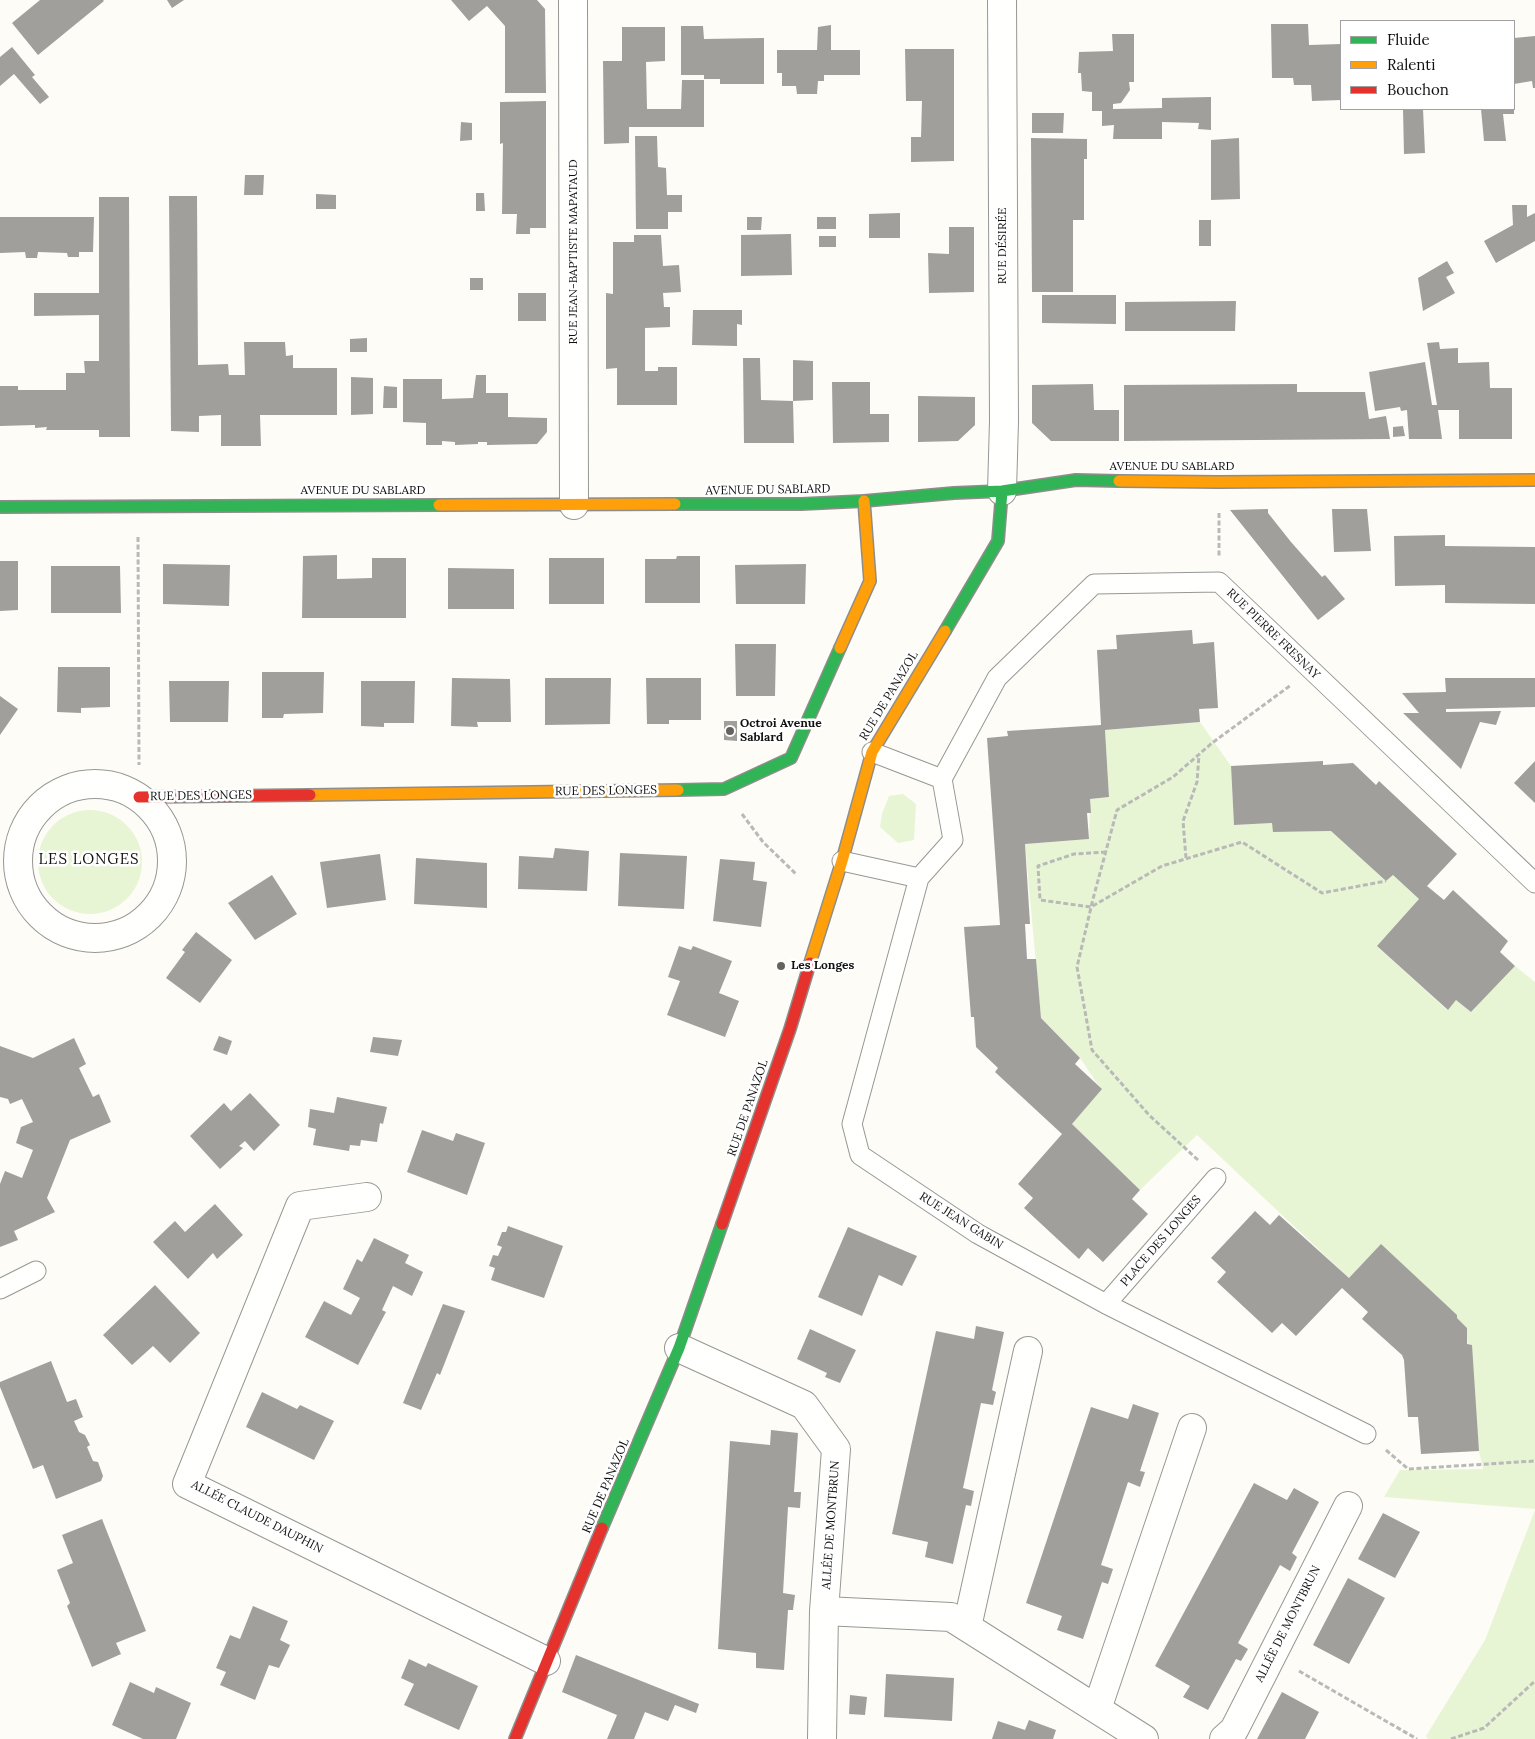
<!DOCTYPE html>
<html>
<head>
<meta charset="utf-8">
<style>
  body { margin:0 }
  #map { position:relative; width:1535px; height:1739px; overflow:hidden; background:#fdfcf7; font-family:Lora,serif }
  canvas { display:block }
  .legend { position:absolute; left:1340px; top:20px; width:175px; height:90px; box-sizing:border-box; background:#fff; border:1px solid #a0a0a0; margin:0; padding:6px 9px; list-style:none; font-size:15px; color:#111 }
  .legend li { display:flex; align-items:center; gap:10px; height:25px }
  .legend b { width:25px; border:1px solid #a0a0a0 }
</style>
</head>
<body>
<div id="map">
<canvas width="1535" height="1739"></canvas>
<ul class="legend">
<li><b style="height:6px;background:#30b455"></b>Fluide</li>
<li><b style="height:6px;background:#ff9f0a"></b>Ralenti</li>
<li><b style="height:6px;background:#e5322d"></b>Bouchon</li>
</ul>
</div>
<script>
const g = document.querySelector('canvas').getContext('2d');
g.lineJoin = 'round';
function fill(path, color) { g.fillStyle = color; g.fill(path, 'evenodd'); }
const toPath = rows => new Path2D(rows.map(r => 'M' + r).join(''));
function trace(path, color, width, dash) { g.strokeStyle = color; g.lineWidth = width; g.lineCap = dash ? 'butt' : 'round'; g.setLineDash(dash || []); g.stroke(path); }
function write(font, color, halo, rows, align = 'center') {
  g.font = font + ' Lora,serif'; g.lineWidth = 5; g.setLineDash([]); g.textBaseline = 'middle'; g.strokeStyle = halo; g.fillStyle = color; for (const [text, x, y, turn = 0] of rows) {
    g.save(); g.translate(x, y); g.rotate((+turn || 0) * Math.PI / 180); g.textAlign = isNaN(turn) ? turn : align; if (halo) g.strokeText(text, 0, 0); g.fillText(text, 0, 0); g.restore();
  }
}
fill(toPath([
  [1200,722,1231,766,1234,825,1272,823,1274,832,1331,831,1386,881,1393,875,1419,899,1378,947,1447,1010,1456,1000,1471,1012,1515,966,1535,982,1535,1509,1384,1497,1400,1470,1483,1469,1479,1451,1466,1328,1349,1278,1197,1135,1140,1190,1072,1124,1101,1089,1080,1058,1041,1018,1025,844,1089,839,1090,799,1109,797,1105,730],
  [903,794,916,804,914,840,898,843,880,827,882,814,889,796],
  '38 862a52 52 0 1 1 104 0a52 52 0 1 1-104 0Z',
  [1535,1510,1535,1739,1428,1739,1426,1736,1485,1640]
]), '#e8f5d5');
fill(toPath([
  [40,0,103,0,104,1,38,55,12,23],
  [167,0,184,0,172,8],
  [451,0,537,0,545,9,546,93,505,93,505,26,487,6,469,21],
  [1271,24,1308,24,1309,45,1341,44,1341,100,1312,101,1311,85,1294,85,1293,78,1272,78],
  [831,25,831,50,860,50,860,75,824,75,824,81,818,81,817,94,797,94,796,86,782,86,782,73,777,73,777,50,817,50,818,27],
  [681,26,703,26,704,39,764,38,764,84,720,84,720,79,704,79,704,75,681,75],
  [622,27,665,27,665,61,646,62,647,109,681,109,682,80,704,80,704,127,629,127,629,143,604,144,603,61,622,61],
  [1112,34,1134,34,1134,82,1129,82,1130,90,1121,103,1113,104,1113,109,1162,108,1162,98,1211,97,1211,130,1198,129,1199,123,1162,122,1162,139,1113,139,1114,125,1102,126,1102,111,1092,111,1092,92,1082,91,1081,73,1078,73,1079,52,1113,51],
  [1535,36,1535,88,1533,88,1532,81,1514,84,1514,38],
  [12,47,35,75,32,77,49,97,40,104,14,74,0,86,0,57],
  [905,49,954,49,954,161,911,162,911,137,921,137,922,101,906,101],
  [546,101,546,228,530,228,530,234,516,234,517,214,502,214,503,143,500,144,500,102],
  [1403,109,1423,109,1425,153,1404,154],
  [1481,109,1514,109,1514,114,1503,114,1506,141,1484,141],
  [1032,113,1064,113,1063,133,1032,133],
  [461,122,472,123,472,140,460,141],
  [635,136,657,136,658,167,666,168,667,195,682,195,682,212,668,212,668,229,636,229],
  [1031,138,1087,139,1087,159,1084,159,1084,220,1073,220,1073,292,1032,292],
  [1239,138,1240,199,1211,200,1211,140],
  [245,175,264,175,263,195,244,195],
  [476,193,484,193,485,211,476,211],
  [316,194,336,195,336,209,316,209],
  [169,196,197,196,198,365,228,364,229,375,245,375,244,342,285,342,286,356,293,355,293,368,337,368,337,415,260,415,261,446,221,446,221,415,199,416,199,432,171,431],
  [99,197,129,197,130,437,99,437,99,430,46,430,47,427,35,428,35,425,0,426,0,386,18,386,18,390,66,390,66,373,85,373,84,361,99,361,99,315,34,316,34,293,99,293],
  [1512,205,1527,205,1527,217,1535,213,1535,241,1496,263,1484,241,1513,225],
  [900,213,900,238,869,238,869,214],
  [0,217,94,217,93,252,79,252,79,257,68,257,67,253,38,252,37,258,26,258,25,252,0,253],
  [747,217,762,217,761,230,747,230],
  [817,217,836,217,836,229,817,229],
  [1199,220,1211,220,1211,246,1199,246],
  [949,227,974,227,974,292,929,293,928,253,949,254],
  [791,234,792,275,741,276,741,235],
  [634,235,661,235,663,266,679,265,681,292,663,293,664,307,670,307,670,327,645,328,645,371,658,371,658,367,677,367,677,405,617,405,617,368,606,369,606,293,613,294,613,242,634,242],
  [819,236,836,236,836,247,819,247],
  [1447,261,1454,273,1446,277,1455,293,1423,311,1418,278],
  [470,278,483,278,483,290,470,290],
  [518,293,546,293,546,321,518,321],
  [1042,295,1116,295,1116,324,1042,323],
  [1236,301,1235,331,1125,331,1125,302],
  [693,310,742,310,742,325,737,324,737,346,692,345],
  [367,338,367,352,350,352,350,339],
  [1439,342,1440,349,1458,348,1458,363,1489,362,1490,388,1512,388,1512,439,1459,439,1459,410,1438,410,1442,439,1409,439,1407,410,1401,411,1400,407,1375,411,1369,372,1425,362,1432,405,1437,405,1427,343],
  [743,358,760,358,761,400,793,401,794,443,744,443],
  [793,360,813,361,813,400,793,401],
  [476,375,486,375,486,393,508,393,508,417,547,418,547,432,537,444,487,445,487,442,478,442,478,444,455,445,455,442,442,441,442,445,426,445,426,423,403,422,403,379,442,379,442,399,473,398],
  [351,377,373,378,373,414,351,415],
  [832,382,870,382,870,414,889,414,889,442,833,443],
  [1093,384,1094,410,1119,410,1119,441,1051,441,1032,423,1032,385],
  [1297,384,1297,392,1365,392,1369,419,1386,416,1390,439,1124,441,1124,385],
  [384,386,397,387,397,408,383,408],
  [918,396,975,397,975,425,958,441,918,442],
  [1403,426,1405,436,1393,437,1393,427],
  [1268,509,1268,513,1291,542,1322,577,1325,575,1345,599,1318,620,1230,510],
  [1332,509,1367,509,1371,551,1334,552],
  [1445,535,1445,546,1535,547,1535,604,1445,603,1445,585,1395,586,1394,536],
  [337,555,337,579,372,578,372,558,406,558,406,618,302,618,303,556],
  [677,556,700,556,700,603,645,603,645,559,676,559],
  [549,558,604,558,604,604,549,604],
  [0,561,18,561,18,610,0,611],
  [163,564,230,565,229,606,163,604],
  [806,564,805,604,736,604,735,565],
  [51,566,120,566,121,613,51,613],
  [448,568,514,569,514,609,448,609],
  [1192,630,1193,644,1214,642,1218,708,1199,709,1200,722,1105,730,1109,797,1090,799,1091,813,1087,813,1089,839,1025,844,1030,924,1025,924,1027,959,1036,959,1041,1018,1080,1058,1075,1064,1102,1089,1072,1124,1140,1190,1132,1199,1148,1214,1103,1262,1088,1248,1079,1259,1024,1208,1033,1198,1018,1184,1062,1134,995,1072,998,1068,976,1047,974,1017,971,1017,964,927,1000,925,987,738,1008,736,1007,731,1101,725,1097,650,1117,649,1116,635],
  [735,644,776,644,775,696,736,696],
  [58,667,110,667,110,707,81,708,81,713,57,712],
  [262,672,324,672,323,713,284,714,283,718,262,718],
  [452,678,510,679,511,722,477,722,478,727,451,726],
  [545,678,611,678,610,724,545,725],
  [646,678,701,678,701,720,669,720,669,724,647,724],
  [1445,678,1535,678,1535,707,1446,709,1446,712,1501,711,1496,725,1480,722,1461,769,1403,713,1419,713,1402,693,1446,692],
  [169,681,229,681,228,722,170,722],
  [361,681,415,681,414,723,384,723,384,727,361,726],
  [0,696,18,709,0,735],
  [724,721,737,721,737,741,724,740],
  [1323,761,1323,765,1353,763,1376,785,1379,781,1457,854,1427,886,1444,900,1453,890,1508,941,1500,952,1515,966,1471,1012,1456,1000,1448,1010,1377,946,1419,899,1393,875,1386,881,1331,831,1273,832,1272,823,1234,825,1231,766],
  [1535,761,1535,803,1514,783],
  [555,848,589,851,587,891,518,889,519,856,553,858],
  [620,853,687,856,684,909,618,906],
  [380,854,386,900,327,908,320,862],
  [416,858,487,863,487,908,414,904],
  [720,859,755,862,753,880,767,882,761,927,713,921],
  [272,875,297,914,255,940,228,903],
  [196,932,232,960,200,1003,166,978,185,952,182,950],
  [679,946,691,950,693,946,732,961,719,993,739,1001,725,1037,667,1015,680,981,668,977],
  [219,1036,232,1041,227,1055,213,1050],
  [373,1037,402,1040,398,1056,370,1052],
  [74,1038,86,1064,79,1068,93,1097,99,1094,111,1122,70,1140,47,1198,55,1212,14,1231,18,1240,0,1247,0,1184,5,1171,22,1178,33,1150,16,1143,21,1127,33,1122,22,1099,10,1104,8,1099,0,1097,0,1046,33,1058],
  [250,1093,280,1125,254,1151,245,1141,239,1146,243,1148,220,1169,190,1136,224,1103,231,1111],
  [337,1097,387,1107,383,1124,380,1123,377,1142,361,1140,360,1146,350,1145,349,1151,313,1145,316,1129,308,1127,310,1109,334,1113],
  [422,1130,453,1141,456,1133,485,1143,467,1195,407,1172],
  [215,1204,243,1235,217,1259,213,1253,188,1279,153,1242,175,1221,185,1232],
  [1255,1211,1270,1225,1279,1215,1349,1278,1381,1244,1457,1315,1457,1318,1467,1328,1467,1344,1472,1345,1479,1451,1421,1454,1418,1417,1408,1417,1404,1360,1402,1355,1362,1319,1368,1312,1342,1288,1296,1336,1282,1323,1272,1333,1217,1282,1226,1272,1211,1258],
  [508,1226,563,1246,544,1298,491,1280,495,1268,489,1266,493,1255,498,1256,502,1247,497,1245,502,1232,506,1232],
  [848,1227,917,1256,902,1286,879,1275,862,1316,818,1297],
  [374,1238,409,1255,405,1263,423,1272,412,1296,393,1286,382,1310,386,1312,358,1365,305,1337,324,1301,351,1315,360,1298,343,1289,357,1259,362,1262],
  [155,1285,200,1333,170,1363,153,1346,132,1365,103,1335],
  [443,1304,465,1311,440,1375,437,1373,421,1410,403,1403],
  [976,1326,1004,1332,992,1390,996,1392,993,1405,981,1403,963,1488,974,1491,971,1506,966,1505,953,1564,925,1557,928,1542,892,1534,936,1331,974,1339],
  [810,1329,856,1350,840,1383,825,1377,827,1373,797,1359],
  [51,1361,67,1402,76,1399,83,1417,74,1421,79,1432,85,1435,90,1445,87,1447,93,1461,98,1462,103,1476,101,1481,56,1499,43,1465,33,1469,0,1387,0,1382],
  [262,1392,297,1409,300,1405,334,1421,314,1460,246,1427],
  [1133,1404,1159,1413,1140,1471,1145,1472,1140,1487,1128,1482,1101,1565,1113,1569,1108,1584,1102,1582,1083,1639,1057,1630,1062,1616,1026,1603,1091,1407,1128,1419],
  [771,1430,798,1433,794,1492,801,1492,800,1508,788,1507,783,1593,795,1595,793,1610,788,1610,784,1670,756,1668,756,1653,718,1649,730,1441,770,1445],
  [1254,1483,1287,1500,1294,1488,1319,1502,1292,1553,1297,1557,1290,1571,1280,1565,1238,1643,1248,1649,1241,1661,1236,1659,1208,1710,1183,1697,1190,1686,1155,1666],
  [1383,1513,1420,1532,1395,1578,1358,1559],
  [102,1519,146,1631,116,1643,121,1654,92,1667,67,1606,70,1603,57,1570,73,1563,62,1535],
  [1348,1578,1385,1598,1349,1664,1313,1645],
  [253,1606,288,1621,280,1640,290,1645,279,1668,269,1665,255,1700,220,1685,226,1672,216,1668,230,1635,240,1639],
  [576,1655,699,1704,696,1713,675,1705,668,1721,645,1712,634,1739,607,1739,617,1715,562,1692],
  [409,1659,426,1667,428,1663,478,1686,459,1730,404,1705,414,1684,401,1678],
  [886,1674,954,1678,952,1721,884,1717],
  [130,1682,154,1693,156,1687,191,1703,176,1739,143,1739,112,1725],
  [1282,1692,1319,1712,1305,1739,1257,1739],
  [850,1695,867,1697,865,1715,849,1714],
  [1029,1720,1056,1730,1053,1739,992,1739,998,1721,1025,1730]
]), '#a19f9c');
const lane = toPath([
  [872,752,942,779],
  [842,861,919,878],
  [0,1289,36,1271],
  [1106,1304,1216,1178],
  [1366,1434,1106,1304,978,1234,860,1155,852,1124,919,878,953,840,942,779,997,678,1094,584,1219,582,1535,883]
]);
const street = toPath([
  [573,0,574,505],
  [1002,491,1004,421,1002,0],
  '18 861a77 77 0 1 1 154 0a77 77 0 1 1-154 0Z',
  [367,1197,300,1206,187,1484,546,1661],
  [679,1348,804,1405,836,1449,824,1611,822,1739],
  [824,1611,951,1617,1144,1739],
  [967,1627,1028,1351],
  [1097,1709,1192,1428],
  [1224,1739,1234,1730,1348,1506]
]);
const fast = toPath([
  [675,504,801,504,864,501,954,493,1002,491,1076,480,1119,481],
  [0,507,439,505],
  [945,631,998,541,1002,491],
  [678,790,724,789,791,758,840,648],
  [602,1528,679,1348,722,1224]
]);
const slow = toPath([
  [1119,481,1218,482,1535,480],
  [439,505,675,504],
  [840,648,870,581,864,501],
  [310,795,678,790],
  [810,963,842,861,872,752,945,631]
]);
const jam = toPath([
  [139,797,310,795],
  [722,1224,790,1029,810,963],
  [515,1739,602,1528]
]);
trace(lane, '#979795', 21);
trace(street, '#979795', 30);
trace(fast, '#8e8d8b', 14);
trace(slow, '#8e8d8b', 14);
trace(jam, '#8e8d8b', 14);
trace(toPath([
  [1219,513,1219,557],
  [138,537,139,765],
  [742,814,763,842,796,874],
  [1106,852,1074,854,1038,866,1040,900,1091,907,1162,866,1242,842,1322,893,1386,881],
  [1186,858,1183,821,1197,782,1199,755],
  [1198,1160,1149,1115,1092,1050,1077,967,1093,899,1117,810,1173,777,1212,743,1291,685],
  [1386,1450,1408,1469,1535,1461],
  [1299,1671,1417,1739],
  [1451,1739,1484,1728,1535,1681]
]), '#b9b9b8', 3, [5, 2.5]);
trace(lane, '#fffffe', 19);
trace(street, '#fffffe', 28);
trace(fast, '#30b455', 11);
trace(slow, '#ff9f0a', 11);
trace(jam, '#e5322d', 11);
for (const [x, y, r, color] of [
  [730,731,5,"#646362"],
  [781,966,5,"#646362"]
]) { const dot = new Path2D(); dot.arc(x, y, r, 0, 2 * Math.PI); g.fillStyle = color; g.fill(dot); trace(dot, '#fff', 2); }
write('12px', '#111', '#fff', [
  ["RUE DÉSIRÉE",1003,246,-90],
  ["RUE JEAN-BAPTISTE MAPATAUD",574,252,-90],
  ["AVENUE DU SABLARD",1172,467],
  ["AVENUE DU SABLARD",768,490,-1],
  ["AVENUE DU SABLARD",363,491],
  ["RUE PIERRE FRESNAY",1273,634,44],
  ["RUE DE PANAZOL",889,696,-59],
  ["RUE DES LONGES",606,791,-1],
  ["RUE DES LONGES",201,796,-1],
  ["RUE DE PANAZOL",748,1108,-71],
  ["RUE JEAN GABIN",961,1221,32],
  ["PLACE DES LONGES",1161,1241,-49],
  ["RUE DE PANAZOL",606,1486,-67],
  ["ALLÉE CLAUDE DAUPHIN",257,1517,27],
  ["ALLÉE DE MONTBRUN",831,1525,-86],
  ["ALLÉE DE MONTBRUN",1288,1624,-63]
]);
write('bold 12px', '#111', '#fff', [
  ["Octroi Avenue",740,724],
  ["Sablard",740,738],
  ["Les Longes",791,966]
], 'left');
g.letterSpacing = '1px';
write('15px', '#111', '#fff', [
  ["LES LONGES",89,860]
]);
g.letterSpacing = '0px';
</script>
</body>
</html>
